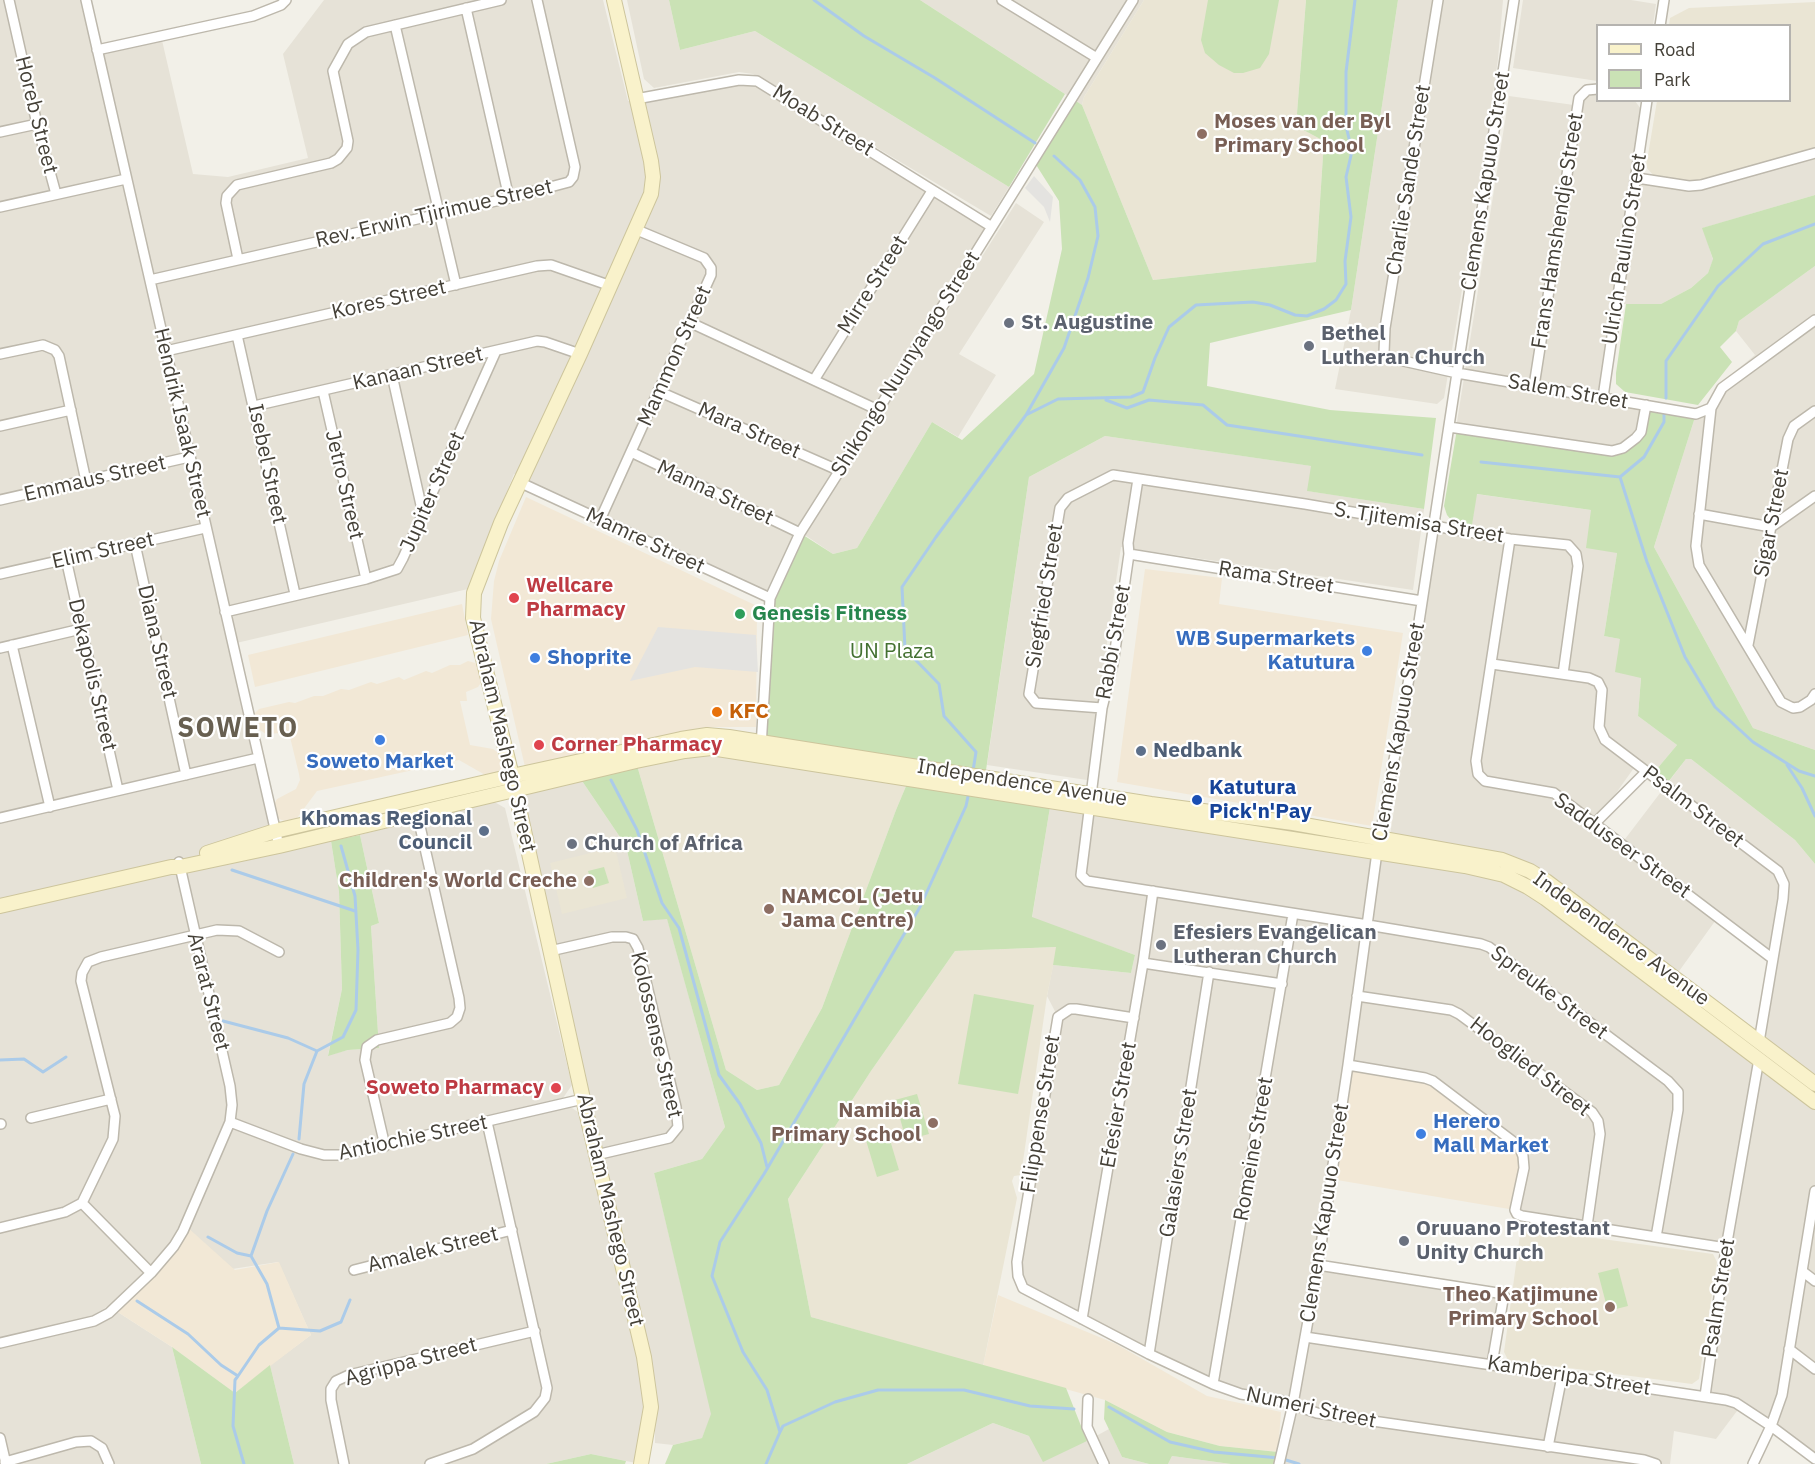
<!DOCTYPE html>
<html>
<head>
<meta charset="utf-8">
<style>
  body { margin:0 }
  #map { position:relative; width:1815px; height:1464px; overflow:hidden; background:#f2f0e8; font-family:"IBM Plex Sans",sans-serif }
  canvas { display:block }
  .legend { position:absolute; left:1596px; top:24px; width:195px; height:78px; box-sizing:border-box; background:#fff; border:2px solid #b5b3af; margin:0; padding:8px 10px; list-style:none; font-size:18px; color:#454138 }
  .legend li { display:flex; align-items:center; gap:12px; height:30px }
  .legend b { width:30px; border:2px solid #b5b3af }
</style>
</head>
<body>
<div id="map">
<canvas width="1815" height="1464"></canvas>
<ul class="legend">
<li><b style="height:8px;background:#f9f2cb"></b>Road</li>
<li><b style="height:16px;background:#cae2b5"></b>Park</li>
</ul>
</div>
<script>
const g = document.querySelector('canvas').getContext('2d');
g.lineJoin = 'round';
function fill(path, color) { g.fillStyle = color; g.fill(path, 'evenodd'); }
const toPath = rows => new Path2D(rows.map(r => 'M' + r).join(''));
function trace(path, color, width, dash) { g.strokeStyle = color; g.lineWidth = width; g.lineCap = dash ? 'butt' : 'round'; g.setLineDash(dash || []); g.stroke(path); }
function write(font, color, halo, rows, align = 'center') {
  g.font = font + ' "IBM Plex Sans",sans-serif'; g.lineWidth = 4.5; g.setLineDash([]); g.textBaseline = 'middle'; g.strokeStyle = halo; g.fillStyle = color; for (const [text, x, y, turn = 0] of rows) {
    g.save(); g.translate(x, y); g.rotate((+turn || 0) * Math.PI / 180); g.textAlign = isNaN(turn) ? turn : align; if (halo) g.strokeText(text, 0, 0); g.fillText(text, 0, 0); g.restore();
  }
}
fill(toPath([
  [0,0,86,0,97,50,161,36,193,174,228,177,308,158,283,54,324,0,603,0,628,101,750,80,989,224,792,538,768,591,514,474,468,589,232,644,275,831,179,862,0,905],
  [627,0,669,0,680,50,755,31,1009,187,991,216,753,74,739,72,654,88,644,79],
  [920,0,1144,0,1084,97,1082,105],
  [1398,0,1503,0,1498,59,1485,151,1444,398,1437,404,1335,389,1351,310],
  [1523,0,1631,0,1656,4,1653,25,1598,26,1597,81,1513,68],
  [1591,94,1597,95,1598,100,1635,101,1641,109,1630,178,1689,186,1815,153,1815,195,1703,228,1713,260,1708,273,1691,288,1661,304,1617,304,1603,397,1646,405,1641,432,1616,450,1456,428,1509,96,1581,106,1583,99],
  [1016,203,1044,222,959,354,996,375,958,437,932,422,857,548,833,554,805,535],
  [1815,266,1815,750,1753,728,1654,547,1696,414,1709,404,1717,386,1755,355,1736,331,1739,321],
  [1105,436,1312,466,1308,491,1424,509,1413,590,1121,547,1087,780,987,765,1029,477],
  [1476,494,1591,510,1617,553,1604,636,1620,639,1641,678,1638,716,1677,745,1651,776,1636,765,1595,823,1622,843,1686,759,1691,759,1795,840,1815,864,1815,1085,1759,1042,1773,959,1718,917,1677,974,1549,877,1390,835,1438,531,1470,537],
  [578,775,626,846,643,921,667,918,725,1127,702,1159,654,1173,712,1414,702,1438,673,1445,655,1443,655,1406,515,789],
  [491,800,505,808,572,1085,563,1098,325,1155,346,1160,569,1106,581,1114,642,1346,650,1417,641,1464,591,1454,546,1464,294,1464,270,1365,311,1335,278,1262,232,1269,154,1269,110,1305,88,1318,0,1342,0,910,173,870,331,841,339,892,342,989,328,1055,348,1050,379,1048,371,926,379,923,360,835],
  [1051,801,1516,880,1815,1102,1815,1459,1740,1407,1716,1439,1674,1431,1670,1464,1279,1464,1293,1404,1212,1384,1023,1288,1017,1262,1058,1017,1047,996,1053,965,1131,973,1135,955,1032,918],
  [1348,1065,1522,1216,1726,1248,1705,1396,1492,1363,1504,1294,1318,1265],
  [113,1309,172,1347,201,1464,0,1464,0,1344,86,1323],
  [993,1423,1029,1436,1087,1441,1109,1429,1122,1457,1149,1464,907,1464],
  [1172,1456,1231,1464,1168,1464]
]), '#e6e2d7');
fill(toPath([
  [526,497,757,606,756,727,707,727,525,767,491,619,494,581,499,561],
  [1145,569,1222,578,1219,604,1403,633,1372,826,1117,782],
  [462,604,468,635,255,687,248,655],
  [468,661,479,664,483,680,478,687,466,692,467,701,460,701,470,745,493,749,497,752,502,766,498,774,487,776,459,760,317,791,297,818,288,822,279,819,276,814,274,804,277,799,296,789,300,780,299,774,290,737,282,733,266,734,257,728,254,719,255,713,259,709,289,702,295,703,314,696,323,696,341,689,349,690,371,682,377,684,399,677,404,680,426,671,432,673,450,665,460,665],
  [1348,1065,1425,1078,1521,1151,1515,1210,1331,1179],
  [186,1226,235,1270,279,1262,311,1335,235,1393,172,1347,113,1309,151,1273],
  [998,1295,1116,1344,1207,1396,1281,1412,1278,1452,1220,1446,1167,1432,1105,1400,983,1366]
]), '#f2e8d6');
fill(toPath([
  [1144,0,1306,0,1296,126,1324,141,1316,262,1153,280,1082,105,1084,97],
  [1815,2,1815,150,1698,182,1653,175,1646,167,1657,101,1790,100,1790,26,1669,25,1670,18,1689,8],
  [685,752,909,779,896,810,822,1008,779,1085,757,1090,726,1070,636,762],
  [615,847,627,898,562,914,550,863],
  [1057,947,1047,996,1021,1175,1014,1176,1012,1181,1017,1198,983,1366,811,1317,788,1199,871,1071,955,951],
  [1521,1228,1713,1254,1717,1262,1699,1379,1692,1384,1508,1360,1504,1352]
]), '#eae5d4');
fill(toPath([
  [669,0,920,0,1065,94,1009,187,755,31,680,50],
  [1208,0,1279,0,1269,54,1260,68,1243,73,1234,73,1219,65,1205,53,1201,40],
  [1306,0,1398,0,1351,310,1210,343,1207,386,1330,410,1436,418,1424,509,1307,491,1311,466,1105,436,1029,477,985,777,762,742,769,606,800,533,833,554,857,548,932,422,962,440,1034,374,1062,249,1059,201,1033,160,1070,97,1082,105,1153,280,1316,262,1324,141,1296,126],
  [1815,195,1815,266,1739,321,1736,331,1720,347,1732,362,1698,405,1625,392,1616,384,1616,373,1626,304,1661,304,1691,288,1708,273,1713,259,1702,228],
  [1646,405,1696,414,1654,547,1753,728,1815,750,1815,864,1795,840,1691,759,1686,759,1665,786,1651,776,1677,745,1638,716,1641,678,1615,672,1620,639,1604,636,1617,553,1586,548,1591,510,1477,494,1472,525,1452,521,1447,515,1444,506,1457,429,1612,451,1636,438],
  [636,762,726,1070,757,1090,779,1085,822,1008,896,810,909,779,1051,801,1032,917,1135,955,1131,973,1053,965,1056,947,955,951,871,1071,788,1199,811,1317,1066,1388,1087,1441,1043,1462,1029,1436,993,1423,907,1464,665,1464,673,1445,702,1438,711,1414,654,1173,702,1159,725,1127,667,919,643,921,626,846,578,775],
  [360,835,379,923,371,926,379,1048,348,1050,328,1056,342,989,339,892,331,841],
  [604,867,609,883,593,888,588,871],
  [974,994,1034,1005,1018,1094,958,1084],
  [917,1094,929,1134,906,1140,895,1100],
  [887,1130,899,1170,877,1177,865,1137],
  [1618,1268,1628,1306,1608,1311,1598,1273],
  [172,1347,235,1393,270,1365,294,1464,201,1464],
  [1105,1400,1167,1432,1220,1446,1278,1452,1274,1464,1231,1464,1172,1456,1168,1464,1149,1464,1122,1457,1104,1419],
  [591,1454,626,1461,625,1464,546,1464]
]), '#cae2b5');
fill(toPath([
  [1034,176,1053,197,1050,222,1044,207,1025,188],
  [658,627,756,635,758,672,695,667,630,681]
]), '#e4e3e0');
trace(toPath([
  [814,0,864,36,935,78,1035,143],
  [1666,398,1666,361,1718,286,1763,244,1815,224],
  [1106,400,1127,408,1149,400,1203,405,1227,425,1422,455],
  [1026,415,1058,399,1131,397,1143,392,1155,358,1169,327,1196,305,1253,302,1270,305,1295,315,1307,316,1324,309,1336,300,1346,284,1345,261,1351,217,1346,177,1352,151,1346,126,1346,72,1355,0],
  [1481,462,1620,477,1644,457,1664,422,1664,414],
  [1620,477,1647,562,1685,657,1715,707,1753,742,1799,771,1815,776],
  [1787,765,1802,788,1815,816],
  [973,771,976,752,944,716,939,684,905,649,902,587,936,537,1026,415,1064,348,1088,278,1098,236,1095,207,1080,180,1054,156],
  [611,780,637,830,662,903,679,928,719,1075,740,1104,761,1143,767,1167],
  [232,870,355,911],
  [223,1021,288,1038,317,1051],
  [0,1060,24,1059,43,1072,66,1057],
  [299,1139,304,1084,317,1051,343,1037,356,1010,358,950,355,896,341,846],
  [208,1237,237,1253,251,1256,267,1284,279,1328],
  [251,1256,267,1211,293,1154],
  [137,1301,188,1334,221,1365,238,1376],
  [1109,1407,1170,1442,1214,1452,1279,1458],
  [780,1432,783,1426,835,1402,878,1390,964,1390,1030,1406,1074,1409],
  [1286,1460,1299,1464],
  [244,1464,233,1426,235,1380,238,1376,259,1345,279,1328,320,1331,341,1322,350,1300],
  [766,1464,780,1432,767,1390,743,1352,712,1276,720,1242,764,1174,920,907,966,806,969,792]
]), '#abcbe9', 3);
const minor = toPath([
  [9,0,37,124,56,194],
  [86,0,279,846],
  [1002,0,1097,58],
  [1438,0,1385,328,1384,353,1390,358,1457,373,1696,414,1711,408],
  [466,8,509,198],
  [395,25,456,285],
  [1660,26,1664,0],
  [97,50,253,16,281,5,286,0],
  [636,99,739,80,757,81,992,227],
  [0,132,37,124],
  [1637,178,1689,186,1701,185,1815,153],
  [0,207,126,179],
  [238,259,226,203,227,196,237,185,331,163,338,159,347,148,348,141,333,71,348,44,366,32,501,0],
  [150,280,509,198,569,182,573,177,575,167,537,0],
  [1815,320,1722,388,1711,408,1696,546,1699,565,1781,702,1793,708,1800,707,1811,700,1815,694],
  [689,322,878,410],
  [237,335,295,594],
  [166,351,537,266,551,265,611,286],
  [0,354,43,345,55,350,59,356,86,481],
  [392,375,423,514],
  [814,380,932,191],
  [1534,386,1579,98,1587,90,1598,89],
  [323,391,366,579],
  [658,391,840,471],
  [1603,397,1647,100],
  [254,406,537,341,545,342,580,354],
  [0,426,71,410],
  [1449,427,1612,451,1623,448,1636,438,1641,432,1646,405],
  [631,452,800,533],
  [1138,479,1128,543,1129,554,1113,664,1102,708,1081,875,1087,881,1368,925,1481,944,1489,947,1668,1081,1678,1092,1678,1110,1656,1237],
  [519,482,770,598],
  [0,500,189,457],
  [1699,514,1771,527,1815,496],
  [600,520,711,275,711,268,704,258,637,230],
  [1510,539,1476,761,1478,774,1485,781,1554,793,1773,959],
  [135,544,186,775],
  [1129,554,1422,601],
  [66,559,118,790],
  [0,574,205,528],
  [225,612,366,579,397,569,403,558,496,351],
  [12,645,50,807],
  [1748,645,1788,439,1794,426,1815,411],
  [0,648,81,629],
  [1492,664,1589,678,1598,682,1602,690,1599,727,1605,740,1778,871,1784,884,1783,899,1759,1042],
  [1102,708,1036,703,1029,694,1060,508,1068,498,1113,475,1305,504,1510,539,1568,545,1576,554,1578,566,1563,674],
  [761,747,770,598,800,533,878,410,1133,0],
  [0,818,258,758],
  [1595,823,1646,772],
  [550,951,612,937,626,937,633,939,638,948,676,1107,678,1127,669,1138,596,1155],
  [1143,963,1282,984],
  [1357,996,1451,1010,1459,1014,1592,1112,1598,1121,1600,1134,1587,1226],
  [1134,1018,1076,1009,1070,1009,1058,1017,1017,1262,1018,1276,1023,1288,1149,1354,1213,1384,1241,1394,1283,1401,1317,1413,1644,1460,1656,1464],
  [1348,1065,1425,1078,1433,1081,1519,1146,1523,1156,1524,1168,1515,1210,1517,1214,1522,1216,1726,1248],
  [31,1118,111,1099],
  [230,1122,301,1149,324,1155,341,1155,583,1099],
  [0,1124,1,1124],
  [385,1146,365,1060,367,1047,377,1040,450,1023,457,1017,460,1008,459,998,417,813],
  [82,1203,151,1273],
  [0,1228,65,1212,82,1203,113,1139,115,1116,81,981,82,973,88,962,101,957,217,930,239,931,279,952],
  [1318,1265,1504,1294,1492,1364],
  [354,1270,512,1230],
  [1802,1271,1815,1281],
  [1082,1319,1143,963,1153,891],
  [1305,1337,1726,1400,1736,1403,1771,1426,1815,1459],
  [0,1343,94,1321,109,1313,151,1273,174,1246,183,1231,230,1122,232,1105,230,1086,179,862],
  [1789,1349,1815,1369],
  [1149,1354,1209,972],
  [1213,1384,1293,914],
  [1705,1396,1726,1248,1759,1059],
  [1088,1399,1087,1427,1104,1464],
  [0,1438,6,1464],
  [1548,1447,1562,1376],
  [5,1462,76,1442,91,1441,102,1448,109,1464],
  [344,1464,331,1400,331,1389,336,1381,349,1375,535,1331],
  [430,1464,473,1449,534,1412,545,1398,547,1388,487,1122],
  [1279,1464,1293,1404,1318,1265,1348,1065,1377,852,1417,635,1514,0],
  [1753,1464,1771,1426,1782,1395,1815,1191]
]);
const secondary = toPath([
  [614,0,651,161,653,177,651,194,580,354,501,523,474,593,473,618,512,776,583,1099,644,1357,651,1407,641,1464],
  [207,853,275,831,512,776,681,739,707,735,729,737,1151,804,1293,823,1502,860,1530,871,1546,881,1815,1084],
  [0,906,171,867,180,867,279,846,636,761,685,751,711,748,1465,866,1504,875,1528,887,1545,898,1815,1102]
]);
trace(minor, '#bdb8ac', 12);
trace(secondary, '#cdc59c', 16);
trace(minor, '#fff', 9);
trace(secondary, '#f9f2cb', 14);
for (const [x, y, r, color] of [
  [1202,134,6,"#8d6e63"],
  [1009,323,6,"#6b7280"],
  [1309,346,6,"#6b7280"],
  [514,598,6,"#e0444e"],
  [740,614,6,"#2e9e5b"],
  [1367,651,6,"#3f7fe0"],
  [535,658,6,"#3f7fe0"],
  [717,712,6,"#e8710a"],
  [380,740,6,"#3f7fe0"],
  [539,745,6,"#e0444e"],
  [1141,751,6,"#5c6f8a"],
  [1197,800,6,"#1a4fb4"],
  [484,831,6,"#5c6f8a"],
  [572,844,6,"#6b7280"],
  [589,881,6,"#8d6e63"],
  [769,909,6,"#8d6e63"],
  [1161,945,6,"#6b7280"],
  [556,1088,6,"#e0444e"],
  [933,1123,6,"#8d6e63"],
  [1421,1134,6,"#3f7fe0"],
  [1404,1241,6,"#6b7280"],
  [1610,1307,6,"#8d6e63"]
]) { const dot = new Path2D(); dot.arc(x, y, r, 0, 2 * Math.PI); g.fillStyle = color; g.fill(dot); trace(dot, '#fff', 2); }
write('21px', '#454138', '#fff', [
  ["Horeb Street",36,115,76],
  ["Moab Street",823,121,32],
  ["Charlie Sande Street",1409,180,-81],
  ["Clemens Kapuuo Street",1486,181,-81],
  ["Rev. Erwin Tjirimue Street",434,214,-13],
  ["Frans Hamshendje Street",1558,231,-81],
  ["Ulrich Paulino Street",1625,249,-81],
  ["Mirre Street",873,285,-58],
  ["Kores Street",389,300,-13],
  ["Mammon Street",675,356,-66],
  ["Shikongo Nuunyango Street",906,364,-58],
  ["Kanaan Street",418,369,-13],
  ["Salem Street",1568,392,10],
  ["Hendrik Isaak Street",182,423,77],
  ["Mara Street",749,431,24],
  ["Isebel Street",267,464,78],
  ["Emmaus Street",95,479,-13],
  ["Jetro Street",344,485,77],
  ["Jupiter Street",433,492,-66],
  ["Manna Street",715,493,25],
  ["S. Tjitemisa Street",1419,523,9],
  ["Sigar Street",1772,523,-79],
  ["Mamre Street",645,541,25],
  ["Elim Street",103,551,-13],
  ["Rama Street",1276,578,9],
  ["Siegfried Street",1045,596,-81],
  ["Diana Street",157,642,77],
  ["Rabbi Street",1114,642,-80],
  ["Dekapolis Street",92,675,77],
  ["Clemens Kapuuo Street",1399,732,-80],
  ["Abraham Mashego Street",502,736,77],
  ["Independence Avenue",1022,783,9],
  ["Psalm Street",1693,807,37],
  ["Sadduseer Street",1622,846,36],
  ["Independence Avenue",1621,939,36],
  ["Ararat Street",208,992,76],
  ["Spreuke Street",1549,993,37],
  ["Kolossense Street",656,1035,77],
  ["Hooglied Street",1530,1067,38],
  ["Efesier Street",1119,1105,-80],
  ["Filippense Street",1041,1114,-81],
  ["Antiochie Street",413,1138,-12],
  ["Romeine Street",1254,1149,-80],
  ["Galasiers Street",1179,1163,-81],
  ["Abraham Mashego Street",610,1210,77],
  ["Clemens Kapuuo Street",1325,1213,-81],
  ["Amalek Street",433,1250,-14],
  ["Psalm Street",1719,1298,-81],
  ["Agrippa Street",411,1362,-15],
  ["Kamberipa Street",1569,1376,9],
  ["Numeri Street",1311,1408,12]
]);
write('bold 21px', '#785e54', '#fff', [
  ["Moses van der Byl",1214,122,"left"],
  ["Primary School",1214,146,"left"],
  ["Children's World Creche",577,881],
  ["NAMCOL (Jetu",781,897,"left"],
  ["Jama Centre)",781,921,"left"],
  ["Namibia",921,1111],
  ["Primary School",921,1135],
  ["Theo Katjimune",1598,1295],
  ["Primary School",1598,1319]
], 'right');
write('bold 21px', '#5b616d', '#fff', [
  ["St. Augustine",1021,323],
  ["Bethel",1321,334],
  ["Lutheran Church",1321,358],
  ["Church of Africa",584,844],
  ["Efesiers Evangelican",1173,933],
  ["Lutheran Church",1173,957],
  ["Oruuano Protestant",1416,1229],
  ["Unity Church",1416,1253]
], 'left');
write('bold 21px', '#be3a42', '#fff', [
  ["Wellcare",526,586],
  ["Pharmacy",526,610],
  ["Corner Pharmacy",551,745],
  ["Soweto Pharmacy",544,1088,"right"]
], 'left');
write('bold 21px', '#27864d', '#fff', [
  ["Genesis Fitness",752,614]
], 'left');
write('bold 21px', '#366cbe', '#fff', [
  ["WB Supermarkets",1355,639,"right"],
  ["Katutura",1355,663,"right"],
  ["Shoprite",547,658],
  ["Soweto Market",380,762,"center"],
  ["Herero",1433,1122],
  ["Mall Market",1433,1146]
], 'left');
write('21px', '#447131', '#fff', [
  ["UN Plaza",892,652]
]);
write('bold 21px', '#c56008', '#fff', [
  ["KFC",729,712]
], 'left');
write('bold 21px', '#4e5e75', '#fff', [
  ["Nedbank",1153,751],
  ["Khomas Regional",472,819,"right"],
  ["Council",472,843,"right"]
], 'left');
write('bold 21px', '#164399', '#fff', [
  ["Katutura",1209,788],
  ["Pick'n'Pay",1209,812]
], 'left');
g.letterSpacing = '1.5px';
write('bold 27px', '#675f50', '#fff', [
  ["SOWETO",238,729]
]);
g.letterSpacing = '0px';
</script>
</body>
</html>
